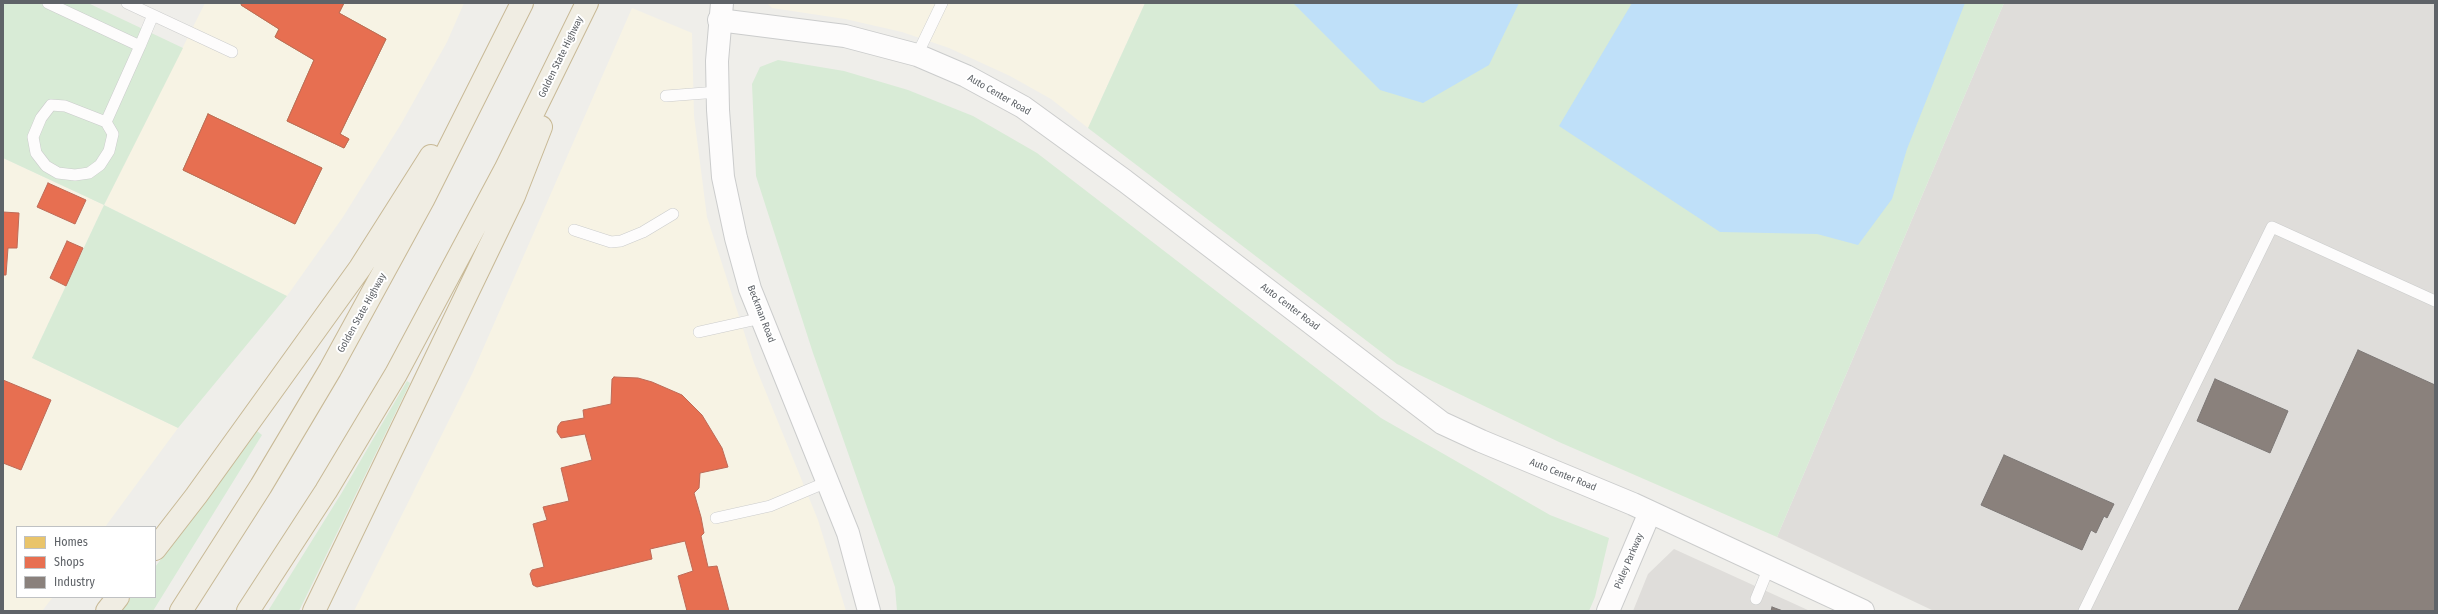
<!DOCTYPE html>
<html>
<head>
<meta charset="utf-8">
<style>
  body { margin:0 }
  #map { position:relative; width:2438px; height:614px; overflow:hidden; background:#efeeea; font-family:"Fira Sans Condensed",sans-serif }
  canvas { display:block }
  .frame { position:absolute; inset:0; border:4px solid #5f6368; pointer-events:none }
  .legend { position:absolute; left:16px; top:526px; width:140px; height:72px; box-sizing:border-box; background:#fff; border:1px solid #bfc1c3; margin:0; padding:5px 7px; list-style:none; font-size:12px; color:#5f6368 }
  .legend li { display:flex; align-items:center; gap:8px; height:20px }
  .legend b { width:20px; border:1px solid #bfc1c3 }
</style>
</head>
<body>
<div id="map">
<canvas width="2438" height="614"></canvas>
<div class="frame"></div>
<ul class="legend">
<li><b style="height:11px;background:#e9c46a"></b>Homes</li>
<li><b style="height:11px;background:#e76f51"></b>Shops</li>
<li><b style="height:11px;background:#8a817c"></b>Industry</li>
</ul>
</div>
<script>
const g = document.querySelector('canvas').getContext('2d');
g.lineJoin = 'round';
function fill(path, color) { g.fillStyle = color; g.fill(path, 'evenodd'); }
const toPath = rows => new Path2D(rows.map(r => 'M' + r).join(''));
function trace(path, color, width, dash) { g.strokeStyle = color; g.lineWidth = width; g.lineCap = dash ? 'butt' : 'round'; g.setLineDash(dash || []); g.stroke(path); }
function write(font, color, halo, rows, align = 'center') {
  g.font = font + ' "Fira Sans Condensed",sans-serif'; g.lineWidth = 4; g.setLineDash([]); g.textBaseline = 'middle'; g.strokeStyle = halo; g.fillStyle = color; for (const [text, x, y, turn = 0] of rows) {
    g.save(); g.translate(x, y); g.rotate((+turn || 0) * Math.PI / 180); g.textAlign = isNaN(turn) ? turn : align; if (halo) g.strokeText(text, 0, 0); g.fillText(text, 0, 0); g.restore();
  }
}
fill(toPath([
  [205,3,464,3,447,42,401,124,343,217,287,296,104,205,32,358,178,428,105,527,17,527,17,597,53,597,42,611,3,611,3,158,104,205],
  [767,3,1145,3,1088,128,1051,99,1010,76,949,48,902,32,845,19,772,8],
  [632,8,692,33,694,116,707,217,754,363,818,520,846,611,354,611,472,374]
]), '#f7f3e4');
fill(toPath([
  [2004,3,2435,3,2435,611,1934,611,1777,537],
  [1674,549,1810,611,1633,611,1648,574]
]), '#dfddda');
fill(toPath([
  [3,3,88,3,183,48,104,205,287,296,178,428,32,358,104,205,3,158],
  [1145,3,2004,3,1777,537,1559,442,1397,364,1088,128],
  [778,60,844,71,908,90,973,116,1037,153,1381,418,1550,515,1609,538,1595,597,1589,611,897,611,895,587,813,353,756,176,752,84,760,67],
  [407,381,410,383,299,611,268,611,341,494],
  [252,427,262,435,153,611,120,611,131,597,155,597,155,567,184,529]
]), '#d8ebd6');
fill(toPath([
  [1293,3,1519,3,1489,65,1423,103,1380,90],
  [1632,3,1965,3,1907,149,1892,199,1858,245,1817,234,1720,232,1559,126]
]), '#bfe0f9');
const homes = toPath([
  [242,3,344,3,339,13,386,39,340,134,349,139,344,148,287,121,314,60,275,37,279,29,241,5,242,3],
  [208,114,322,168,295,224,183,170,208,114]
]);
fill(homes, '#e9c46a');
trace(homes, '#c0a769', 1);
const shops = toPath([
  [242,3,344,3,339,13,386,39,340,134,349,139,344,148,287,121,314,60,275,37,279,29,241,5,242,3],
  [208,114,322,168,295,224,183,170,208,114],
  [48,183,86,200,75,224,37,207,48,183],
  [3,212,19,213,17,248,8,248,6,275,3,275,3,212],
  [67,241,83,248,66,286,50,278,67,241],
  [614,377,638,378,652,382,682,395,702,415,722,448,728,467,700,473,699,488,694,493,701,517,704,533,701,536,708,567,717,566,729,611,687,611,678,576,693,571,685,541,650,549,652,559,537,587,533,585,530,574,532,570,544,567,533,524,547,520,543,507,569,501,561,468,592,460,585,434,561,438,557,432,558,426,561,422,584,418,583,410,611,404,612,379,614,377],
  [3,380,51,400,21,470,3,463,3,380]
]);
fill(shops, '#e76f51');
trace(shops, '#be6b58', 1);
const industry = toPath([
  [2358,350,2435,385,2435,611,2238,611,2358,350],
  [2215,379,2288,411,2270,453,2197,421,2215,379],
  [2004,455,2114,504,2107,518,2104,516,2096,533,2091,530,2082,550,1981,505,2004,455],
  [1772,607,1783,611,1771,611,1772,607]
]);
fill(industry, '#8a817c');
trace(industry, '#7d7876', 1);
const service = toPath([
  [48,3,140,46,153,15],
  [127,3,232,52],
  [917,55,942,3],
  [666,96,718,92],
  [51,105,65,106,106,122,113,134,109,151,100,165,89,173,75,175,58,173,46,166,36,153,33,137,41,118,51,105],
  [106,122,140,46],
  [574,230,611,242,621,241,643,232,673,214],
  [699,332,762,318],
  [716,518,770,506,827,482],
  [1756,599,1769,567],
  [2084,611,2272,227,2435,301]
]);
const minor = toPath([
  [719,20,845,36,917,55,966,76,1023,107,1125,181,1442,423,1481,441,1633,504,1863,611],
  [1608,611,1650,512]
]);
const tertiary = toPath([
  [722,3,717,61,718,110,723,177,736,238,750,289,848,533,869,611]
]);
const motorway = toPath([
  [155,549,196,496,360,268,431,156],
  [107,611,118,597],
  [181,611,261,486,330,370,423,200,522,3],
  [248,611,326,491,396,374,505,170,587,3],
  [314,611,514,196,541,127]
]);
trace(service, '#cbcccc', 12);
trace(minor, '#cbcccc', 24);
trace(tertiary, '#cbcccc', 24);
trace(motorway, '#c8b996', 24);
trace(service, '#fdfcfc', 11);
trace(minor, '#fdfcfc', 22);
trace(tertiary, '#fdfcfc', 22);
trace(motorway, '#f0ede3', 22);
write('10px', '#5f6368', '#fff', [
  ["Golden State Highway",561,57,-64],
  ["Auto Center Road",999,95,30],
  ["Auto Center Road",1290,307,37],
  ["Golden State Highway",362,313,-61],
  ["Beckman Road",761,314,69],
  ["Auto Center Road",1563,475,22],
  ["Pixley Parkway",1629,561,-67]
]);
</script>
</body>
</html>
